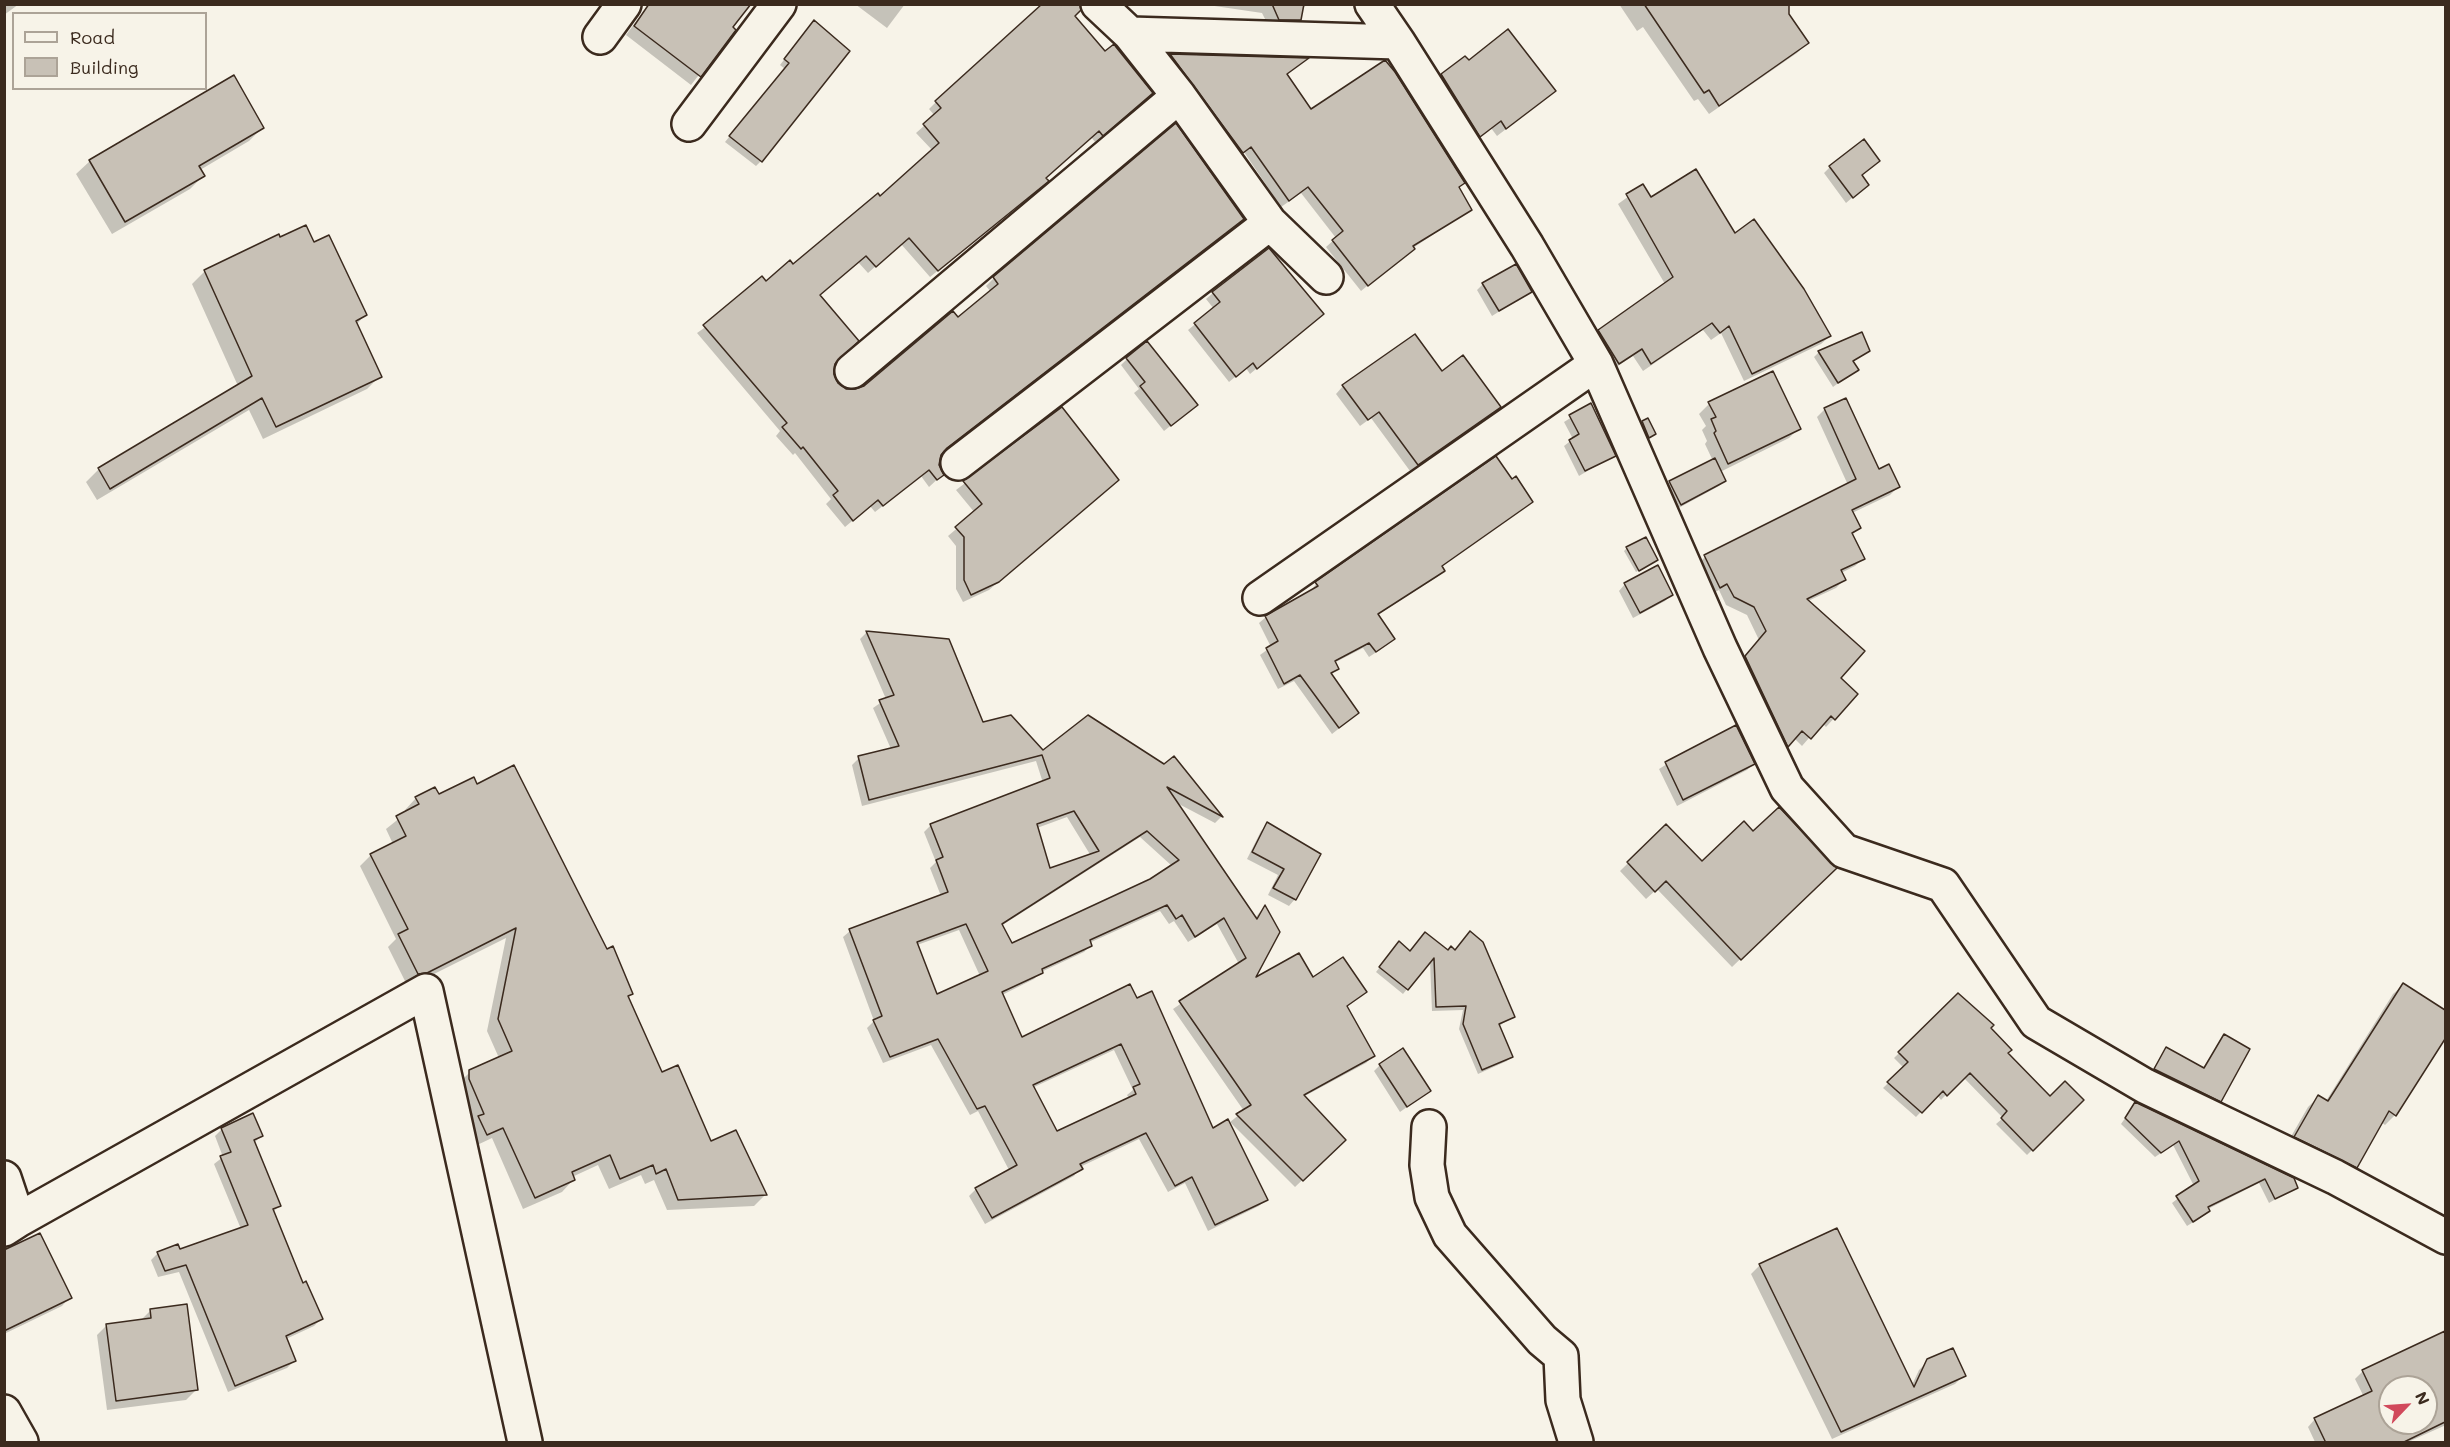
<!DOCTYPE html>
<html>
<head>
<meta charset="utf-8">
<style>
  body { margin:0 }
  #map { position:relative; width:2450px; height:1447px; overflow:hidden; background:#f7f3e8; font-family:Mali,sans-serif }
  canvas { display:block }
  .frame { position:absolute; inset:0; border:6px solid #3b2a1e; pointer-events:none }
  .legend { position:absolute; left:12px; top:12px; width:195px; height:78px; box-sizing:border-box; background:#f7f3e8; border:2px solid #aca397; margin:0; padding:8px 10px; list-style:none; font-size:18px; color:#3b2a1e }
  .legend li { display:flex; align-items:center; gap:12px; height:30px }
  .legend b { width:30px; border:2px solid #aca397 }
  .north { position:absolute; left:2378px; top:1375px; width:60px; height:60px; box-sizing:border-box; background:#f7f3e8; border:2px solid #aca397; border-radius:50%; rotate:65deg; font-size:16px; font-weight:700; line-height:24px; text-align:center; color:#3b2a1e }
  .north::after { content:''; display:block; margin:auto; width:21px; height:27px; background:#d1495b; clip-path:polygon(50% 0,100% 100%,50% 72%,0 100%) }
</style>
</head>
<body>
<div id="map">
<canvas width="2450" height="1447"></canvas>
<div class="frame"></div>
<ul class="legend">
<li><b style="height:8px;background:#f7f3e8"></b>Road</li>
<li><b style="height:16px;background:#c8c1b6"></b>Building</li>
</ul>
<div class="north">N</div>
</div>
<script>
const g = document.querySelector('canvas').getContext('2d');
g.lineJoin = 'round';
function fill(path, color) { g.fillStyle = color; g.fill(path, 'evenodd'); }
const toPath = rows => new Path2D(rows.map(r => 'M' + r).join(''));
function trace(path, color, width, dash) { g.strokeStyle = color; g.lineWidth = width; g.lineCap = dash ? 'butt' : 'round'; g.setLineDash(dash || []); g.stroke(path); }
fill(toPath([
  [4,4,19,4,4,15],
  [649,4,749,4,731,28,734,30,691,85,626,35],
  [855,4,905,4,887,28],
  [1201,4,1309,4,1302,8,1299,20,1290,29,1270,29,1262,13],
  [1619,4,1788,4,1787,14,1807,43,1797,53,1709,114,1698,99,1694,101,1643,27,1637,31],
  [1073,16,1144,100,1095,142,1091,137,1045,178,1040,188,930,277,901,244,868,273,858,262,819,296,833,364,832,374,836,384,846,390,855,391,864,387,958,320,991,292,986,286,994,278,1175,126,1242,219,942,452,938,465,942,475,929,487,921,476,875,512,870,506,845,527,826,504,831,499,795,453,793,455,776,436,780,431,697,333,793,266,880,198,933,151,916,133,935,116,929,109,936,102],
  [809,27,761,161,756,166,725,142,785,69,780,65],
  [1170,55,1306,60,1286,75,1311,111,1457,188,1470,210,1413,248,1361,291,1326,247,1336,238,1301,193,1281,207,1244,152,1236,158,1164,62],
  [1465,58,1468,62,1545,99,1497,136,1491,128,1471,144,1433,84],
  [262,128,249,141,200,170,203,176,190,189,112,234,76,174,90,161],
  [1878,161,1860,176,1867,185,1846,203,1824,173,1830,167],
  [1643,186,1650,199,1734,235,1830,336,1821,344,1744,381,1721,333,1711,340,1703,330,1643,371,1633,356,1610,371,1590,339,1665,284,1618,204],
  [280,239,313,244,365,315,356,325,380,376,367,389,263,439,249,410,97,500,86,482,99,469,238,386,192,284,205,271],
  [1483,284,1530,292,1492,316,1477,290],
  [1213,293,1322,314,1250,374,1246,368,1229,382,1188,330,1214,309,1206,299],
  [1861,334,1868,351,1852,362,1857,369,1833,387,1814,357,1819,352],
  [1127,359,1189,411,1164,431,1134,393,1139,389,1121,365],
  [1441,373,1499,407,1410,471,1371,418,1360,426,1336,394,1343,386],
  [1709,404,1799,428,1789,438,1720,472,1724,481,1719,486,1675,510,1664,487,1669,482,1713,461,1705,444,1707,441,1702,430,1706,426,1699,414],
  [1591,405,1614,455,1579,476,1564,446,1573,439,1564,422],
  [1062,409,1109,488,989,590,963,602,956,589,956,546,948,536,975,513,956,490],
  [1825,409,1879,471,1898,487,1890,495,1852,513,1859,528,1852,535,1863,559,1855,566,1841,573,1844,580,1836,588,1808,601,1839,678,1856,694,1826,727,1822,723,1802,746,1794,738,1780,753,1738,665,1759,640,1747,615,1726,605,1719,590,1712,594,1697,565,1705,557,1848,485,1817,417],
  [1647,420,1654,434,1646,440,1640,425],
  [1511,481,1531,502,1441,567,1443,571,1437,577,1377,615,1393,638,1387,645,1369,657,1363,648,1334,663,1337,669,1331,675,1357,713,1351,719,1332,734,1294,681,1278,689,1260,655,1271,647,1259,623,1266,617,1311,591,1316,584],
  [1627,548,1656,560,1636,572,1624,551],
  [1625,584,1671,595,1665,601,1633,618,1619,591],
  [866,633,948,641,982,724,1043,752,1164,766,1174,758,1221,817,1215,823,1175,802,1255,918,1264,907,1252,981,1313,979,1365,992,1346,1007,1373,1056,1366,1063,1303,1097,1344,1140,1295,1187,1230,1122,1244,1111,1173,1009,1239,964,1217,924,1188,942,1174,921,1169,924,1160,911,1089,943,1091,945,1084,952,1041,972,1034,979,1002,995,1021,1039,1129,986,1213,1130,1266,1200,1259,1206,1208,1231,1185,1183,1168,1192,1139,1139,1080,1167,1074,1176,985,1224,969,1196,976,1189,1009,1170,978,1111,970,1115,931,1045,883,1063,867,1028,874,1021,843,937,850,931,941,896,930,868,936,862,924,832,931,825,1043,783,1036,761,862,806,852,765,859,758,891,749,873,708,886,699,860,639],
  [1067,817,1091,856,1049,870,1037,828],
  [1140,837,1172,866,1151,880,1012,945,1001,926],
  [959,930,980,976,936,996,917,945],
  [1114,1050,1133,1090,1127,1095,1129,1099,1057,1133,1032,1088],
  [1735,727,1753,764,1747,770,1677,806,1659,769,1696,746],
  [439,796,606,950,632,994,628,998,661,1074,710,1143,765,1195,754,1206,667,1210,654,1180,645,1184,641,1175,609,1189,598,1165,572,1177,573,1180,562,1192,523,1209,492,1138,475,1146,458,1084,470,1072,499,1058,487,1031,506,938,414,984,407,985,388,947,396,939,360,866,371,855,393,844,386,829,406,813,405,810,416,798],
  [1268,824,1290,837,1295,899,1289,906,1268,895,1278,875,1247,859,1261,831],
  [1666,826,1702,863,1753,833,1835,868,1732,967,1657,889,1646,899,1620,871],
  [1421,939,1513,1017,1499,1026,1511,1057,1507,1061,1478,1074,1459,1029,1463,1010,1432,1011,1430,961,1403,994,1376,972,1395,948,1410,952],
  [2403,985,2444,1011,2446,1008,2446,1036,2395,1115,2385,1125,2381,1122,2356,1167,2346,1177,2285,1147,2308,1107,2318,1097,2326,1101,2393,994],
  [1958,995,1989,1028,2006,1053,2050,1098,2082,1100,2027,1155,1996,1124,2003,1118,1963,1077,1941,1100,1937,1095,1916,1117,1883,1088,1904,1068,1894,1058],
  [2224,1036,2220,1101,2213,1107,2148,1076,2167,1048,2202,1069],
  [1380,1065,1429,1091,1400,1112,1374,1071],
  [2135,1104,2296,1187,2269,1203,2259,1183,2208,1209,2203,1216,2187,1226,2172,1203,2194,1186,2173,1145,2155,1157,2121,1124],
  [222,1129,261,1136,254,1143,279,1206,273,1212,302,1285,321,1319,314,1326,286,1339,294,1361,287,1368,228,1392,179,1272,158,1277,151,1260,158,1253,179,1251,241,1229,214,1164,223,1157,215,1136],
  [4,1252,70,1297,62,1306,4,1334],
  [1760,1265,1912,1385,1919,1370,1928,1361,1964,1375,1955,1384,1832,1439,1751,1274],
  [151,1310,196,1390,186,1400,107,1410,97,1335,107,1325,140,1321],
  [2444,1333,2446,1425,2408,1442,2315,1442,2308,1427,2315,1419,2364,1397,2355,1379,2363,1371],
  [2390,1387,2426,1387,2426,1423,2390,1423]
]), '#0003');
const building = toPath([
  [649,4,751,4,733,27,736,30,701,77,634,26,649,4],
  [1042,4,1080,4,1081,10,1075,16,1105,51,1114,44,1116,47,1153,93,1103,136,1099,131,1046,178,1049,181,938,271,909,238,876,267,866,256,820,295,859,341,835,364,834,374,838,383,846,389,855,389,864,386,953,311,958,317,998,284,993,277,1176,123,1244,219,947,448,941,455,939,465,944,475,937,480,929,470,883,506,878,500,853,521,833,495,838,491,803,447,801,449,782,427,787,423,703,325,762,276,766,281,790,260,793,264,878,193,880,196,939,143,923,124,941,108,935,101,1042,4],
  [1272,4,1304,4,1301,20,1279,20,1272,4],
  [1644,4,1789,4,1789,14,1809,43,1719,106,1709,90,1704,93,1644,4],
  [814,20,850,51,762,162,729,136,789,63,784,59,814,20],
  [1508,29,1556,91,1506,129,1501,121,1480,137,1441,74,1465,56,1469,60,1508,29],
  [1170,54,1309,58,1287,74,1311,109,1385,60,1395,72,1465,183,1459,187,1472,210,1413,246,1415,249,1368,286,1332,240,1343,231,1308,187,1289,201,1251,147,1243,153,1170,54],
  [234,75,264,128,199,166,205,176,125,222,89,160,234,75],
  [1864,139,1880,161,1862,175,1869,185,1853,198,1829,166,1864,139],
  [1696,169,1735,233,1754,219,1804,289,1831,336,1752,374,1729,326,1720,333,1712,323,1651,364,1642,349,1619,364,1598,330,1673,277,1626,194,1643,184,1651,197,1696,169],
  [306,225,314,242,329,235,367,315,356,321,382,377,276,427,262,398,110,489,98,468,252,376,204,270,279,234,280,237,306,225],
  [1269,248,1324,314,1257,369,1253,363,1236,377,1194,323,1220,302,1212,292,1269,248],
  [1516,264,1532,292,1499,311,1482,283,1516,264],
  [1862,332,1870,351,1853,361,1859,370,1838,383,1818,351,1862,332],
  [1415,334,1442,371,1463,355,1501,407,1418,465,1379,412,1368,420,1342,385,1415,334],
  [1147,341,1198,405,1171,426,1140,386,1145,382,1126,358,1147,341],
  [1773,371,1801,429,1728,464,1714,433,1716,431,1711,419,1716,417,1708,402,1773,371],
  [1846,398,1879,469,1889,464,1900,487,1852,510,1861,528,1852,533,1865,559,1841,570,1846,580,1807,599,1865,651,1841,678,1858,694,1835,720,1831,716,1811,739,1802,731,1788,747,1745,656,1766,631,1754,607,1734,597,1727,584,1720,588,1704,555,1856,479,1824,408,1846,398],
  [1591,403,1616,456,1585,471,1569,440,1579,434,1569,415,1591,403],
  [1062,407,1119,480,999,582,971,595,964,580,964,537,955,527,982,504,963,481,1062,407],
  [1648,418,1656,434,1649,438,1642,421,1648,418],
  [1496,456,1512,479,1516,476,1533,502,1442,566,1445,571,1378,614,1395,639,1376,652,1369,643,1335,661,1339,669,1331,673,1359,713,1339,728,1300,675,1284,684,1266,648,1278,641,1265,616,1318,586,1315,582,1496,456],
  [1715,458,1726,481,1681,505,1669,481,1715,458],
  [1646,537,1658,560,1639,571,1626,547,1646,537],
  [1658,565,1673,595,1640,613,1624,583,1658,565],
  [866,631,949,639,983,722,1011,715,1043,750,1088,715,1164,764,1174,756,1223,817,1167,787,1257,919,1265,905,1280,932,1256,977,1299,953,1313,977,1343,957,1367,992,1347,1006,1375,1056,1304,1095,1346,1140,1303,1181,1236,1114,1251,1105,1179,1001,1246,958,1224,918,1195,937,1182,915,1176,919,1167,905,1090,940,1092,946,1042,969,1043,973,1002,992,1022,1037,1130,984,1137,998,1152,991,1213,1128,1228,1119,1268,1200,1215,1225,1192,1177,1175,1186,1146,1133,1080,1164,1083,1169,992,1218,975,1188,1017,1165,985,1106,977,1109,938,1039,890,1057,873,1020,882,1016,849,929,948,892,936,860,943,857,930,824,1050,778,1042,755,869,800,858,756,899,746,879,700,894,695,866,631],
  [1074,811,1099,851,1050,868,1037,824,1074,811],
  [1147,831,1179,860,1150,879,1012,943,1002,924,1147,831],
  [966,924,988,971,937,994,917,942,966,924],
  [1121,1044,1140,1084,1133,1087,1136,1094,1057,1131,1033,1085,1121,1044],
  [1736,725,1755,764,1683,800,1665,762,1736,725],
  [514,765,607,949,613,946,633,994,628,996,662,1072,678,1065,711,1141,736,1130,767,1195,678,1200,666,1169,656,1174,653,1165,620,1179,610,1155,572,1172,575,1180,535,1198,503,1128,487,1135,478,1116,484,1114,469,1079,469,1070,512,1051,498,1019,516,928,427,973,418,974,398,934,408,929,370,854,406,836,396,816,419,804,415,797,435,787,439,794,474,777,477,784,514,765],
  [1779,807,1837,868,1741,960,1666,881,1655,892,1627,862,1666,824,1702,861,1744,821,1753,831,1779,807],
  [1267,822,1321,854,1296,900,1273,888,1284,869,1252,852,1267,822],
  [1470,931,1483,942,1515,1017,1499,1024,1513,1057,1482,1070,1463,1024,1466,1006,1436,1007,1434,958,1408,990,1379,967,1399,941,1410,951,1425,932,1448,950,1451,946,1455,950,1470,931],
  [2403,983,2445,1010,2445,1039,2396,1116,2389,1111,2357,1168,2294,1137,2318,1095,2328,1101,2403,983],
  [1958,993,1994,1025,1991,1028,2012,1050,2008,1053,2050,1096,2065,1081,2084,1100,2033,1151,2001,1118,2007,1111,1970,1073,1947,1096,1943,1091,1922,1113,1887,1082,1908,1062,1898,1052,1958,993],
  [2224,1034,2250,1049,2221,1102,2154,1069,2166,1047,2204,1068,2224,1034],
  [1403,1048,1431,1091,1407,1107,1379,1064,1403,1048],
  [2135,1102,2294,1178,2298,1188,2275,1199,2265,1179,2208,1207,2210,1211,2193,1222,2176,1196,2199,1181,2179,1141,2161,1153,2125,1118,2135,1102],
  [253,1113,263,1136,254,1140,281,1206,273,1209,303,1283,306,1281,323,1319,286,1336,296,1361,235,1386,186,1265,165,1271,157,1252,178,1244,180,1249,248,1225,220,1156,231,1152,221,1128,253,1113],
  [1837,1228,1914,1387,1927,1359,1953,1348,1966,1376,1841,1432,1759,1264,1837,1228],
  [40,1233,72,1298,4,1331,4,1250,40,1233],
  [187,1304,198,1390,116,1401,106,1324,151,1318,150,1309,187,1304],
  [2445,1331,2445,1422,2402,1443,2326,1443,2314,1418,2372,1391,2362,1370,2445,1331],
  [2390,1387,2426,1387,2426,1423,2390,1423,2390,1387]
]);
fill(building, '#c8c1b6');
trace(building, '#3b2a1e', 1.5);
const minor = toPath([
  [1098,4,1130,34,1398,42,1527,246,1596,364,1720,648,1787,788,1844,851,1943,885,2036,1022,2145,1086,2335,1177,2446,1237],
  [1372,4,1398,42],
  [1130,34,1179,96,1270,223,1326,277],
  [600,37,624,4],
  [689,124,779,4],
  [852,371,1179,96],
  [958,463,1270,223],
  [1260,598,1596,364],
  [1429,1127,1427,1165,1432,1197,1450,1235,1542,1340,1561,1356,1563,1400,1576,1442],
  [4,1178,18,1220,4,1229],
  [18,1220,426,991,525,1442],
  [4,1412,21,1442]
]);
trace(minor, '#3b2a1e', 38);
trace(minor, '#f7f3e8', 33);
</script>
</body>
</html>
